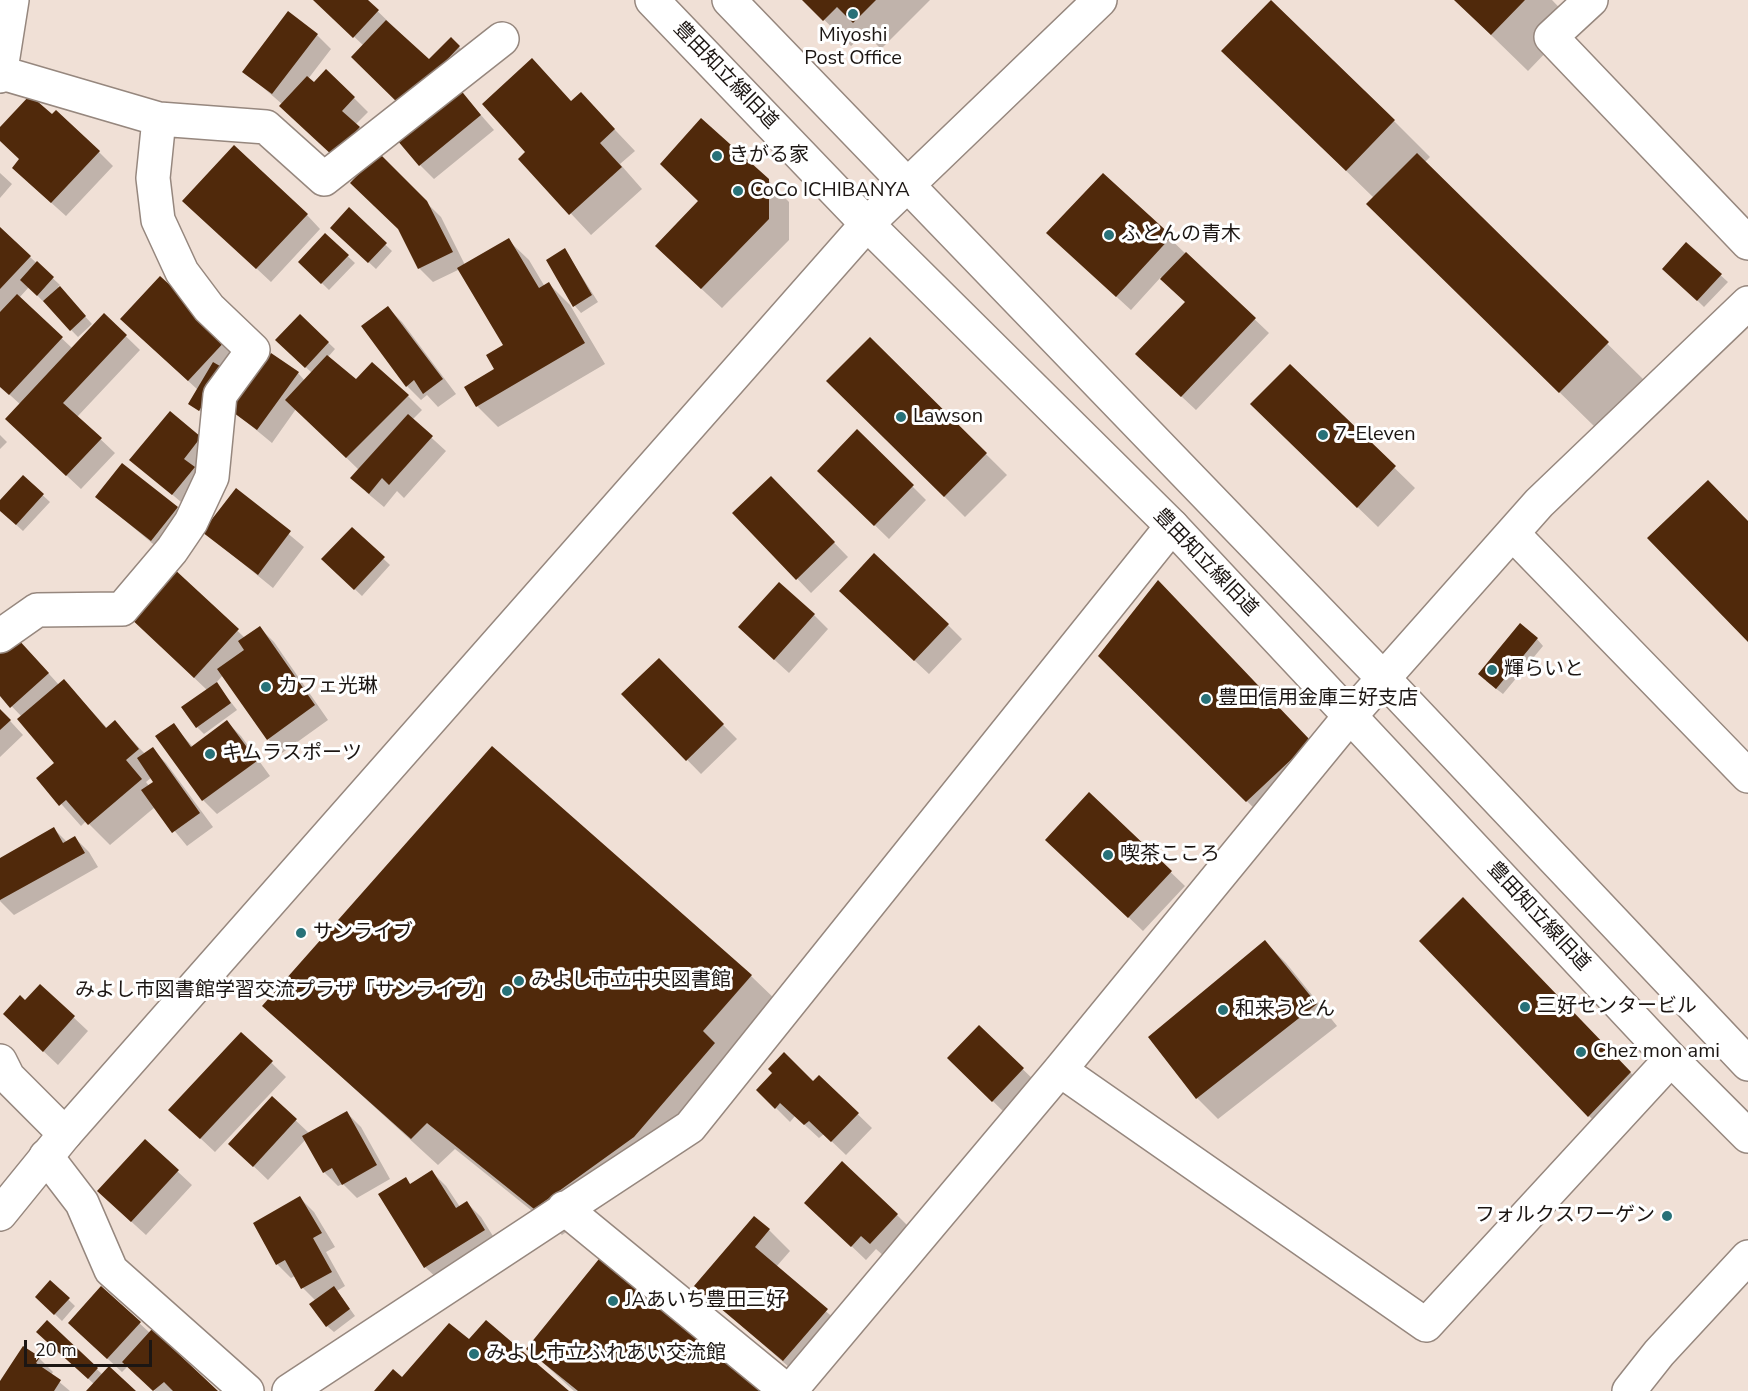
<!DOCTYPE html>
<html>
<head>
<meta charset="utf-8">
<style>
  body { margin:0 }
  #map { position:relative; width:1748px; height:1391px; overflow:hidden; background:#f0e0d6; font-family:"Nunito Sans",sans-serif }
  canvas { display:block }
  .scale { position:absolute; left:24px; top:1340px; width:128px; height:27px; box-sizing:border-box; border:3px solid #1c1613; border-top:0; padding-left:8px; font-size:18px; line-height:21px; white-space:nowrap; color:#1c1613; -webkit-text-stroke:4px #fff; paint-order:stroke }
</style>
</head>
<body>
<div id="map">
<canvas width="1748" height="1391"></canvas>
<div class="scale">20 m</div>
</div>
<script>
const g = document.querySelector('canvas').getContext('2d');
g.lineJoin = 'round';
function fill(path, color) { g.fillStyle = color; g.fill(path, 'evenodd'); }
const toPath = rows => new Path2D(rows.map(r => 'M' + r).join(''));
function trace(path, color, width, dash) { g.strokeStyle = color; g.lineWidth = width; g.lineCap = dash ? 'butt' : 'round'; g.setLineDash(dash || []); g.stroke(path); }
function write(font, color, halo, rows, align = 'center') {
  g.font = font + ' "Nunito Sans","Noto Sans JP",sans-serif'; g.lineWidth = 6; g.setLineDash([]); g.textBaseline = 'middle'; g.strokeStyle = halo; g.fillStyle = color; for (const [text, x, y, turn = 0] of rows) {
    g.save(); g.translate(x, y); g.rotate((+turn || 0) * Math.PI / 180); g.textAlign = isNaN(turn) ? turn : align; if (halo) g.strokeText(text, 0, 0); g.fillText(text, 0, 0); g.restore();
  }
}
fill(toPath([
  [315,0,366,0,429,61,451,39,473,61,417,119,364,46],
  [804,0,930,0,881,49,865,33,851,46],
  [1455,0,1552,0,1574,23,1528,71],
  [317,35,331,49,308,79,314,84,354,98,368,112,355,125,373,142,348,169,282,104,244,71],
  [1260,87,1394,121,1430,157,1424,163,1644,380,1596,428,1404,240,1374,198],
  [459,90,494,130,434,179,420,165],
  [581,94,635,151,620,164,642,189,591,235,520,159],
  [0,129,99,152,113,166,66,216,28,182,21,160,0,140],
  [379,156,441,217,465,265,508,240,529,260,545,287,549,284,570,305,605,364,498,427,477,406,505,346,460,269,433,282,419,268],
  [0,173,12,184,0,198],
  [1103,175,1269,333,1196,410,1151,368,1186,302,1161,277,1131,310,1062,247],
  [768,180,789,202,789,240,722,308,677,266],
  [349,210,392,251,376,269,332,228],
  [198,214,307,215,320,229,271,282],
  [0,229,60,285,58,287,92,324,78,337,29,287,19,298,73,349,104,315,140,350,77,417,115,453,81,489,21,433,21,405,0,386],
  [325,235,355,263,329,290,300,262],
  [1686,244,1728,282,1704,307,1664,268],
  [565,250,598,302,581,313,575,306],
  [160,278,241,353,207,416,190,404,198,390,136,333],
  [388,308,402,322,456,394,438,407,427,395,421,400,407,386],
  [300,316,335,349,328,357,357,382,373,364,408,396,422,410,412,420,446,451,404,498,397,491,384,507,366,492,359,470,296,409,272,443,232,410,298,373,305,381,312,373,277,340],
  [870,339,1007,475,965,517,828,381],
  [1290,366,1415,488,1378,527,1273,425],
  [857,431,926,500,889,539,819,471],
  [0,435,7,442,0,449],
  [200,438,208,483,187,507,131,460],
  [23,477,50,502,23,531,0,510,0,502],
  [236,490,304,547,273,588,204,532],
  [785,492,848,557,811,593,734,513],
  [97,497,177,508,191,522,165,554],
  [352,529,390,565,362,596,323,559],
  [172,569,245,638,260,628,274,642,328,720,282,753,268,739,223,675,216,683,237,710,204,734,197,727,207,690,143,629],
  [855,605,948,625,962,639,929,674],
  [814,615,828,629,789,673,754,641],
  [1537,639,1543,646,1503,694,1486,681],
  [31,654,59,685,64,681,107,728,115,722,145,754,152,749,166,763,213,827,187,846,155,807,110,845,86,821,81,826,38,778,56,763,22,717,0,694,0,655],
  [152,777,155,782,149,786,146,782],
  [1100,656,1331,763,1268,822],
  [659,660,737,739,701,774,623,694],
  [0,710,23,735,0,757],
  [227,722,241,736,270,776,217,814,203,800,173,725,193,747],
  [1089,794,1185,886,1143,931,1061,853],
  [54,829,67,842,75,838,89,852,98,867,14,915,0,901,0,859],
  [1484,920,1651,1094,1610,1136,1589,1116],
  [1265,942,1286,963,1337,1026,1218,1119,1197,1098],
  [751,976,778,1002,660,1164,562,1235,455,1149,438,1165,264,1006],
  [40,986,88,1031,58,1065,19,1028,25,1002],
  [979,1027,1037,1083,1007,1115,963,1072],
  [242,1034,286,1077,215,1152,184,1123],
  [819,1077,872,1128,846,1155,824,1134,819,1138,795,1116,790,1122,758,1090,814,1083],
  [272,1098,310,1134,347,1113,361,1127,390,1179,357,1198,343,1184,338,1186,324,1172,306,1139,268,1180,244,1157],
  [145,1141,192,1185,146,1235,113,1205],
  [432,1172,446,1186,460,1207,467,1203,481,1217,498,1244,440,1281,425,1267,405,1179,411,1185],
  [300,1198,314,1212,335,1247,326,1252,345,1286,337,1291,355,1316,334,1332,327,1326,316,1301,303,1288,295,1276,291,1278,277,1264],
  [897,1215,911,1229,885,1257,876,1249,866,1260,820,1216],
  [769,1230,790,1251,776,1267,847,1330,805,1381,696,1286],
  [51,1283,75,1306,62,1321,37,1297],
  [101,1288,150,1333,216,1391,155,1391,128,1366,122,1372,84,1337],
  [47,1322,103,1375,134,1391,88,1391,94,1384,45,1339],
  [528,1349,768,1391,574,1391],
  [39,1358,53,1372,51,1375,70,1391,0,1391,0,1384]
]), '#0003');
fill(toPath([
  [313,0,368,0,379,10,353,38],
  [802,0,876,0,853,23,837,7,823,21],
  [1271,0,1395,120,1346,171,1221,51],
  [1454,0,1525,0,1491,35],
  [288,11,318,34,272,94,242,72],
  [386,20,429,59,451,37,460,46,402,107,351,57],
  [532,58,571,101,581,92,615,129,600,143,622,167,569,215,518,159,525,152,482,104],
  [326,69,355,97,342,111,360,127,333,156,279,106,307,76,314,82],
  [459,88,481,115,419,166,397,140],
  [30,95,52,114,56,110,100,151,51,203,12,168,19,159,0,141,0,127],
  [701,118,769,179,769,219,701,289,655,246,698,201,660,164],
  [234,145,308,214,256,269,182,201],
  [379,153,427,201,453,252,418,269,398,229,350,183],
  [1417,153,1609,342,1559,393,1366,204],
  [1103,173,1172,236,1116,297,1046,233],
  [349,207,387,243,368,263,330,228],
  [0,227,31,256,0,289],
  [325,233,349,255,321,284,298,262],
  [509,238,539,288,549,282,585,343,476,407,464,387,494,369,486,355,503,345,457,268],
  [1686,242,1722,274,1697,301,1662,269],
  [565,248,592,295,573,307,546,260],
  [1186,252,1256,318,1181,397,1135,354,1185,302,1160,279],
  [37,261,54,277,37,296,20,280],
  [160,276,228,338,188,381,120,319],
  [60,286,86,316,70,331,43,301],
  [17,294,63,337,9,395,0,387,0,312],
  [388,306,443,379,423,394,414,380,406,387,361,326],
  [104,313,127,335,63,403,102,438,66,476,5,419],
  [300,314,329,342,305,368,275,340],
  [870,337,987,453,944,497,826,381],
  [271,353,299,372,257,430,230,410],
  [327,355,356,379,372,362,409,395,346,458,285,400],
  [213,362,225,369,199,411,188,404],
  [1290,364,1396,466,1357,508,1250,404],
  [170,411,201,437,184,459,195,467,172,495,129,460],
  [408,414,433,436,389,485,382,478,369,494,350,478],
  [857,429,914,485,874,526,817,471],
  [122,463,178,507,151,541,95,497],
  [23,475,44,494,16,525,0,511,0,500],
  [771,476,835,542,796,580,732,513],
  [1708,480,1748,521,1748,642,1647,538],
  [236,488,291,531,258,575,202,532],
  [352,527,385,557,354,590,321,559],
  [874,553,949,624,914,661,839,591],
  [172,567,239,629,194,678,127,615],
  [1158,580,1311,741,1246,802,1098,656],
  [779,582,815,614,774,660,738,627],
  [1520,623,1538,638,1496,689,1478,674],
  [260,626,315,705,267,740,217,669,244,650,238,641],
  [17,638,49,673,10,708,0,696,0,653],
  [659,658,724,724,686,761,621,694],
  [64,679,106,728,115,720,139,749,126,760,142,779,88,825,66,800,59,806,36,778,54,763,17,719],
  [217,682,231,703,196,728,181,707],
  [0,709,11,720,0,730],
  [227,720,257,761,202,801,155,736,174,723,191,747],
  [492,746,752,975,703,1031,715,1043,634,1137,534,1209,427,1123,411,1139,262,1006],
  [153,747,200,813,172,833,141,790,153,782,137,758],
  [1089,792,1172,871,1128,918,1045,840],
  [54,827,63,843,75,836,85,853,0,900,0,858],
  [1463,897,1631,1072,1588,1117,1419,941],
  [1265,940,1317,1004,1196,1099,1148,1037],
  [40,984,75,1016,43,1052,3,1014,20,995,25,1000],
  [979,1025,1024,1068,992,1102,947,1058],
  [241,1032,273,1061,200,1139,168,1110],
  [784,1052,813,1081,819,1075,859,1113,831,1142,809,1121,804,1125,780,1103,775,1109,756,1090,772,1073,768,1069],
  [272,1096,297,1119,253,1167,228,1144],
  [347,1111,377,1165,342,1185,332,1168,323,1173,302,1136],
  [145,1139,179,1170,131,1222,97,1191],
  [842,1161,898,1214,870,1244,861,1236,851,1247,804,1203],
  [432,1170,456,1208,467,1201,485,1230,424,1268,378,1194,406,1177,410,1184],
  [300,1196,322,1233,313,1238,332,1272,301,1289,285,1260,276,1265,253,1223],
  [754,1216,770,1229,755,1247,828,1309,783,1361,694,1286],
  [603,1254,764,1391,578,1391,526,1349],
  [50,1280,70,1298,54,1315,35,1297],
  [101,1286,141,1322,107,1359,68,1323],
  [334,1286,350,1309,326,1327,309,1304],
  [47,1320,98,1368,88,1379,36,1332],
  [486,1320,569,1391,374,1391,393,1369,402,1377,449,1323,469,1339],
  [152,1329,218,1391,173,1391,164,1382,153,1391,122,1362],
  [23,1346,40,1357,36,1363,61,1380,54,1391,0,1391,0,1381],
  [109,1366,136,1391,86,1391]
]), '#50290b');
const minor = toPath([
  [1591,0,1551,37,1748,243],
  [0,76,12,0],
  [159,119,266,127,324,179,502,39],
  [1513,534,1748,776],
  [0,636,37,610,122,609,172,550,191,522,212,477,220,395,253,350,209,308,182,272,158,220,153,178,159,119,2,73],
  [0,1061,8,1077,65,1134],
  [1060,1070,1426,1325,1671,1059],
  [46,1156,82,1203,111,1270,247,1391],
  [564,1208,787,1391],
  [289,1391,690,1127,1172,526],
  [790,1391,1060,1070,1350,716,1539,503,1748,303],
  [1629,1391,1659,1353,1748,1257]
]);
const tertiary = toPath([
  [652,0,867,224,1172,526,1671,1059,1748,1136],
  [729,0,1384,679,1748,1064],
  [0,1214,65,1134,867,224,1100,0]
]);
trace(minor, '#96877e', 36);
trace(tertiary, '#96877e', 36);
trace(minor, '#fff', 33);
trace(tertiary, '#fff', 33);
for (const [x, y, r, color] of [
  [853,14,6,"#277178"],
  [717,156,6,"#277178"],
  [738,191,6,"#277178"],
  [1109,235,6,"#277178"],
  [901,417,6,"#277178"],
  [1323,435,6,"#277178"],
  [1492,670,6,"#277178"],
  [266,687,6,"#277178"],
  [1206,699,6,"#277178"],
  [210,754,6,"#277178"],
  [1108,855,6,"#277178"],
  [301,933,6,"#277178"],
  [519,981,6,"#277178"],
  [507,991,6,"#277178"],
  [1525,1007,6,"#277178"],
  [1223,1010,6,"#277178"],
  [1581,1052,6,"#277178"],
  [1667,1216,6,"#277178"],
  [613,1301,6,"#277178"],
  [474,1354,6,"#277178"]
]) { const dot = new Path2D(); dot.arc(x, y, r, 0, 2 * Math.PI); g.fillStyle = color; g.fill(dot); trace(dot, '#fff', 2); }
write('20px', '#1c1613', '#fff', [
  ["Miyoshi",853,36,"center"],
  ["Post Office",853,59,"center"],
  ["きがる家",729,156],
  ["CoCo ICHIBANYA",750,191],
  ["ふとんの青木",1121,235],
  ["Lawson",913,417],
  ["7-Eleven",1335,435],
  ["輝らいと",1504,670],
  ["カフェ光琳",278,687],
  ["豊田信用金庫三好支店",1218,699],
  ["キムラスポーツ",222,754],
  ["喫茶こころ",1120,855],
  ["サンライブ",313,933],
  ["みよし市立中央図書館",531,981],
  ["みよし市図書館学習交流プラザ「サンライブ」",495,991,"right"],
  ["三好センタービル",1537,1007],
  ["和来うどん",1235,1010],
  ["Chez mon ami",1593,1052],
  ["フォルクスワーゲン",1655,1216,"right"],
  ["JAあいち豊田三好",625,1301],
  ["みよし市立ふれあい交流館",486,1354]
], 'left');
write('20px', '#1c1613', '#fff', [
  ["豊田知立線旧道",725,76,46],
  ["豊田知立線旧道",1205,563,46],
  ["豊田知立線旧道",1538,917,47]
]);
</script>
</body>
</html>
